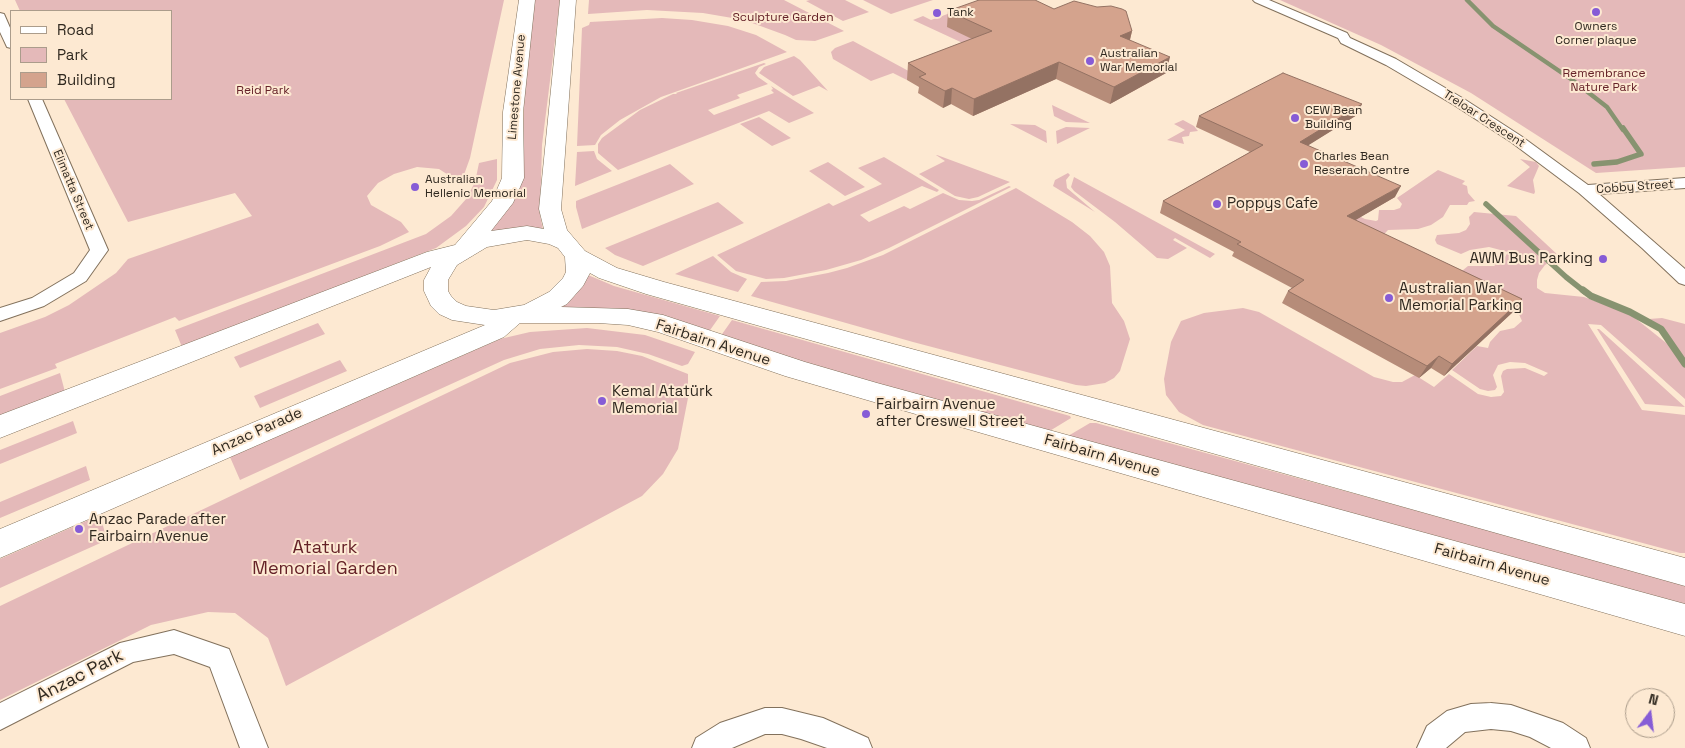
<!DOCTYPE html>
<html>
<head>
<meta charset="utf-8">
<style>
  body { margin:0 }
  #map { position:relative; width:1685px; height:748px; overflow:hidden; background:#fde9d2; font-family:"Space Grotesk",sans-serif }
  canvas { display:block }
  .legend { position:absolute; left:10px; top:10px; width:162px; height:90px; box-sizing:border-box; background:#fde9d2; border:1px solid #ab9c8b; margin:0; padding:6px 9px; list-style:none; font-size:15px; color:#302920 }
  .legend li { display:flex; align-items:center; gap:10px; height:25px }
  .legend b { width:25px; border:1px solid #ab9c8b }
  .north { position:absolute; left:1625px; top:688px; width:50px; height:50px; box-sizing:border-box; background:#fde9d2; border:1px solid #ab9c8b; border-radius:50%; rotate:15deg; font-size:14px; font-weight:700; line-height:20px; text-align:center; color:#302920 }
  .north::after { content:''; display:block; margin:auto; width:18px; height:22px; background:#865cd6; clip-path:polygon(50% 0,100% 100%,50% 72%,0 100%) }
</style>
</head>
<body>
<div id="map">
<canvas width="1685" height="748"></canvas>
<ul class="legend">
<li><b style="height:6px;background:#fff"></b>Road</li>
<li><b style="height:14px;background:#e4b9b9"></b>Park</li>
<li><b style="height:14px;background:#d4a38d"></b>Building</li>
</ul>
<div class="north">N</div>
</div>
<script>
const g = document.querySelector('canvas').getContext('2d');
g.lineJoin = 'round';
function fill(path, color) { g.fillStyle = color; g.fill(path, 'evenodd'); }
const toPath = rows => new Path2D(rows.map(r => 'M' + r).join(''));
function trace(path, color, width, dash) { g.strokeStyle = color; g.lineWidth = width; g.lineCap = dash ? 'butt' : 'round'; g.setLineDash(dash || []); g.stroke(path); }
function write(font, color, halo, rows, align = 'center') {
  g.font = font + ' "Space Grotesk",sans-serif'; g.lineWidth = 4; g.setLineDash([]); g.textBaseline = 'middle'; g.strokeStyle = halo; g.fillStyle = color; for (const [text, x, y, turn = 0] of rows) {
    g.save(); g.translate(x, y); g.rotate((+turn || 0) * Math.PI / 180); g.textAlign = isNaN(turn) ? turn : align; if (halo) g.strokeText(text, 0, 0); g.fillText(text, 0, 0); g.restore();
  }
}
fill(toPath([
  [15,0,504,0,470,158,461,183,439,169,417,167,394,174,378,183,367,196,371,205,401,222,409,232,380,246,179,321,175,317,55,364,57,368,0,389,0,333,45,317,69,305,116,273,128,259,252,216,235,193,128,222,64,99,171,99,171,11,20,11],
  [534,0,560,0,542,145,540,215,543,230,487,234,522,163,526,51],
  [589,0,784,0,844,31,815,41,796,40,785,35,744,20,703,13,647,10,588,14],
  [810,0,845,0,869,12,843,21,806,1],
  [863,0,933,0,891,14],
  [986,0,947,26,990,47,980,51,913,20,923,16,931,20],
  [1280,0,1685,0,1685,167,1596,173,1471,93,1381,45],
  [662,18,692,20,728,26,756,35,787,52,661,97,620,120,601,135,595,145,577,146,582,28,589,25,590,22],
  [853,41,916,75,907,80,893,73,871,81,833,59,831,52,835,48],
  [794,56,800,60,828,91,819,86,793,96,759,73,764,67],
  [764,63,766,64,759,67,755,73,758,77,768,84,737,95,740,98,708,110,714,115,774,93,771,90,773,89,771,86,814,113,789,123,769,111,618,170,598,153,598,144,602,138,640,110,673,94,677,94,676,93],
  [1052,105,1090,123,1066,122,1054,116],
  [759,117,791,138,772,146,740,124],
  [1183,120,1194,126,1198,131,1190,132,1189,136,1182,137,1184,144,1167,140,1185,130,1174,124],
  [1010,124,1035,125,1046,131,1047,143],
  [1066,127,1090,128,1057,144,1056,131],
  [594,151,597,159,612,171,575,186,577,152],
  [936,155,937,155,1010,182,978,197,969,199,955,196,919,174,945,161],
  [884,157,939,190,937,192,922,186,860,215,869,222,904,206,910,209,943,193,959,200,972,201,979,200,1009,186,1011,187,889,248,861,260,826,270,784,278,766,279,736,271,717,255,829,203,833,206,882,184,858,168],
  [497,159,497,180,484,207,466,226,436,248,182,347,175,330,426,234,451,216,467,198,475,182,479,163],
  [1520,159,1536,162,1539,166,1533,180,1535,192,1534,194,1507,186,1530,167],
  [828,162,865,187,845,196,809,171],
  [670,164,694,184,582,229,576,207,576,201],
  [1438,170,1465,181,1462,184,1467,186,1468,193,1475,201,1469,202,1467,205,1450,205,1443,217,1431,225,1418,229,1388,230,1376,243,1340,207,1365,219,1376,221,1378,220,1379,210,1394,210,1400,208,1402,204,1397,198],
  [1068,173,1070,175,1066,180,1067,188,1095,212,1053,186,1055,180],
  [1074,177,1215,254,1210,258,1175,238,1173,240,1187,248,1168,259,1157,258,1115,222,1074,191,1071,187],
  [1016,188,1072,222,1090,236,1104,252,1110,266,1112,303,1124,321,1130,339,1120,371,1114,378,1105,383,1086,386,1076,385,913,342,751,296,761,282,786,281,828,273,847,268,883,255],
  [718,202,744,223,643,266,615,255,605,248],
  [1474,212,1516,216,1559,256,1545,265,1539,273,1537,280,1537,288,1545,293,1584,297,1630,314,1670,346,1675,344,1664,330,1649,319,1662,318,1685,324,1685,399,1601,325,1588,324,1642,410,1685,415,1685,553,1680,553,1203,425,1179,412,1166,395,1164,379,1171,342,1181,321,1204,313,1243,308,1259,312,1374,377,1393,382,1402,382,1415,375,1434,387,1449,374,1478,394,1491,397,1501,396,1504,392,1501,376,1503,371,1507,369,1525,368,1544,376,1548,373,1525,363,1510,362,1498,365,1493,375,1497,387,1495,390,1488,391,1480,389,1452,370,1477,346,1488,348,1490,342,1500,331,1514,328,1522,321,1517,310,1457,275,1468,266,1495,266,1491,260,1505,257,1508,252,1489,247,1470,250,1461,254,1437,244,1435,240,1437,235,1459,233,1466,230,1470,224,1469,217],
  [713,256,731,272,747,279,738,292,675,274],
  [588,275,614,286,720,316,708,333,556,309],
  [732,320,1070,416,1071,418,1048,432,902,393,720,337],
  [318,323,325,334,240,368,234,357],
  [587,328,645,335,695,352,688,364,682,366,648,354,617,347,579,345,540,349,504,360,240,480,230,457,500,339,530,332],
  [1597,329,1599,329,1685,407,1645,404],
  [587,349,617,351,642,356,688,374,688,398,678,449,663,474,642,496,286,686,268,638,235,613,208,612,151,625,0,700,0,606,510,363,553,352],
  [340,360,347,371,260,408,254,396],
  [60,373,65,392,0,417,0,396],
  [73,421,77,433,0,464,0,450],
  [1090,423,1096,423,1685,584,1685,609,1068,436],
  [86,466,90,480,0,518,0,502],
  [100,515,107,540,0,588,0,559]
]), '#e4b9b9');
trace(toPath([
  [1467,0,1493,26,1571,79,1607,107,1623,130]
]), '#879370', 4.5);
trace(toPath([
  [1594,164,1617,162,1641,154,1623,128],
  [1486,204,1566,277,1585,292]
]), '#879370', 5.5);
trace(toPath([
  [1583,290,1591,296,1630,312,1661,329,1685,364]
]), '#879370', 7);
const minor = toPath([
  [1253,0,1269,0,1347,33,1350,38,1396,59,1464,99,1521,136,1588,185,1685,178,1685,188,1599,194,1685,269,1685,285,1679,283,1642,248,1579,193,1511,142,1454,105,1386,65,1341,43,1338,38,1255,2,1253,0],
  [0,13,4,14,11,30,11,48,7,47,0,32,0,13],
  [28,99,42,99,108,250,86,281,44,306,0,321,0,308,32,298,74,273,90,250,28,99],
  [174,630,229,649,268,748,240,748,210,667,174,654,133,662,0,730,0,703,120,643,174,630],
  [1491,703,1511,705,1563,723,1586,738,1590,748,1551,748,1530,737,1511,731,1491,729,1465,732,1446,748,1417,748,1427,726,1447,711,1471,704,1491,703],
  [765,708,782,708,823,718,868,738,872,748,827,748,801,739,782,734,765,734,732,748,692,748,696,738,720,723,765,708]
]);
const secondary = toPath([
  [519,0,535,0,523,112,524,178,513,203,491,231,527,226,544,229,539,209,560,0,576,0,561,209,567,230,585,251,617,268,664,282,1685,558,1685,586,646,294,599,278,590,273,583,286,567,304,561,307,628,309,663,315,805,362,877,383,1685,604,1685,636,867,400,785,376,658,332,628,325,598,323,520,323,504,337,0,558,0,529,485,325,452,320,439,314,431,306,424,291,424,280,431,267,0,438,0,415,427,252,455,245,492,201,502,178,503,112,519,0],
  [527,240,549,244,558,248,565,257,566,272,563,278,549,292,524,305,494,310,466,306,457,302,451,296,448,291,448,280,457,265,487,247,527,240]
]);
trace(minor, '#82715c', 2);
trace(secondary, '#82715c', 1);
fill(minor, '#fff');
fill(secondary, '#fff');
fill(toPath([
  [1054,9,1132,31,1130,40,1166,73,1110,104,1056,79,973,116,951,104,943,108,918,93,919,87,907,80,908,63,972,39,947,27,948,11],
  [1357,115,1308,145,1395,197,1355,220,1522,299,1514,311,1444,376,1431,368,1419,378,1282,303,1288,291,1292,288,1232,256,1234,252,1160,213,1163,201,1250,152,1196,127,1199,116]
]), '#b68c79');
fill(toPath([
  [1132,31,1128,47,1120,36],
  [1170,57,1166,73,1110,104,1114,87],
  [1059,62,1056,79,973,116,974,99],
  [952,88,951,104,943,108,945,91],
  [1362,104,1357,115,1296,153,1300,142],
  [1401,186,1395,197,1342,228,1347,216],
  [1522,299,1514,311,1444,376,1452,364],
  [1439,356,1431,368,1419,378,1427,366]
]), '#947263');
const building = toPath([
  [979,0,1035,0,1054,9,1074,1,1097,7,1111,6,1122,9,1126,11,1132,31,1120,36,1170,57,1114,87,1059,62,974,99,952,88,945,91,919,77,926,74,908,63,992,31,948,11,979,0],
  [1283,73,1362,104,1300,142,1401,186,1347,216,1522,299,1452,364,1439,356,1427,366,1288,291,1304,280,1237,244,1241,242,1163,201,1263,145,1199,116,1283,73]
]);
fill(building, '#d4a38d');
trace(building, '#947263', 1);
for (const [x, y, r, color] of [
  [1596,12,5,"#865cd6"],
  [937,13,5,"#865cd6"],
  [1090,61,5,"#865cd6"],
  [1295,118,5,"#865cd6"],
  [1304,164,5,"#865cd6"],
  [415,187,5,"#865cd6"],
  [1217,204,5,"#865cd6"],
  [1603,259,5,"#865cd6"],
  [1389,298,5,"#865cd6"],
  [602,401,5,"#865cd6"],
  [866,414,5,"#865cd6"],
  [79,529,5,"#865cd6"]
]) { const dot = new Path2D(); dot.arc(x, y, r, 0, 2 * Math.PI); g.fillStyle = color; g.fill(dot); trace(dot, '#fde9d2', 2); }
write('12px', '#302920', '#fde9d2', [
  ["Tank",947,13],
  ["Owners",1596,27,"center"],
  ["Corner plaque",1596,41,"center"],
  ["Australian",1100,54],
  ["War Memorial",1100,68],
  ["CEW Bean",1305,111],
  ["Building",1305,125],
  ["Charles Bean",1314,157],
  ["Reserach Centre",1314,171],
  ["Australian",425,180],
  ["Hellenic Memorial",425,194]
], 'left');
write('12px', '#652228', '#fde9d2', [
  ["Sculpture Garden",783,18],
  ["Remembrance",1604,74],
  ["Nature Park",1604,88],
  ["Reid Park",263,91]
]);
write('12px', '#302920', '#fde9d2', [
  ["Limestone Avenue",517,87,-85],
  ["Treloar Crescent",1484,119,33],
  ["Cobby Street",1635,187,-4],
  ["Elimatta Street",73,190,67]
]);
write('15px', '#302920', '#fde9d2', [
  ["Poppys Cafe",1227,204],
  ["AWM Bus Parking",1593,259,"right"],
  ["Australian War",1399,289],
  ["Memorial Parking",1399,306],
  ["Kemal Atatürk",612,392],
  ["Memorial",612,409],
  ["Fairbairn Avenue",876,405],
  ["after Creswell Street",876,422],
  ["Anzac Parade after",89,520],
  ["Fairbairn Avenue",89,537]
], 'left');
write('15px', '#302920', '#fde9d2', [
  ["Fairbairn Avenue",713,343,18],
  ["Anzac Parade",257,432,-24],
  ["Fairbairn Avenue",1102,456,16],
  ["Fairbairn Avenue",1492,565,16]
]);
write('18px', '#652228', '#fde9d2', [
  ["Ataturk",325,548],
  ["Memorial Garden",325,569]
]);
write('18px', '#302920', '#fde9d2', [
  ["Anzac Park",80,676,-27]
]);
</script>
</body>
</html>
